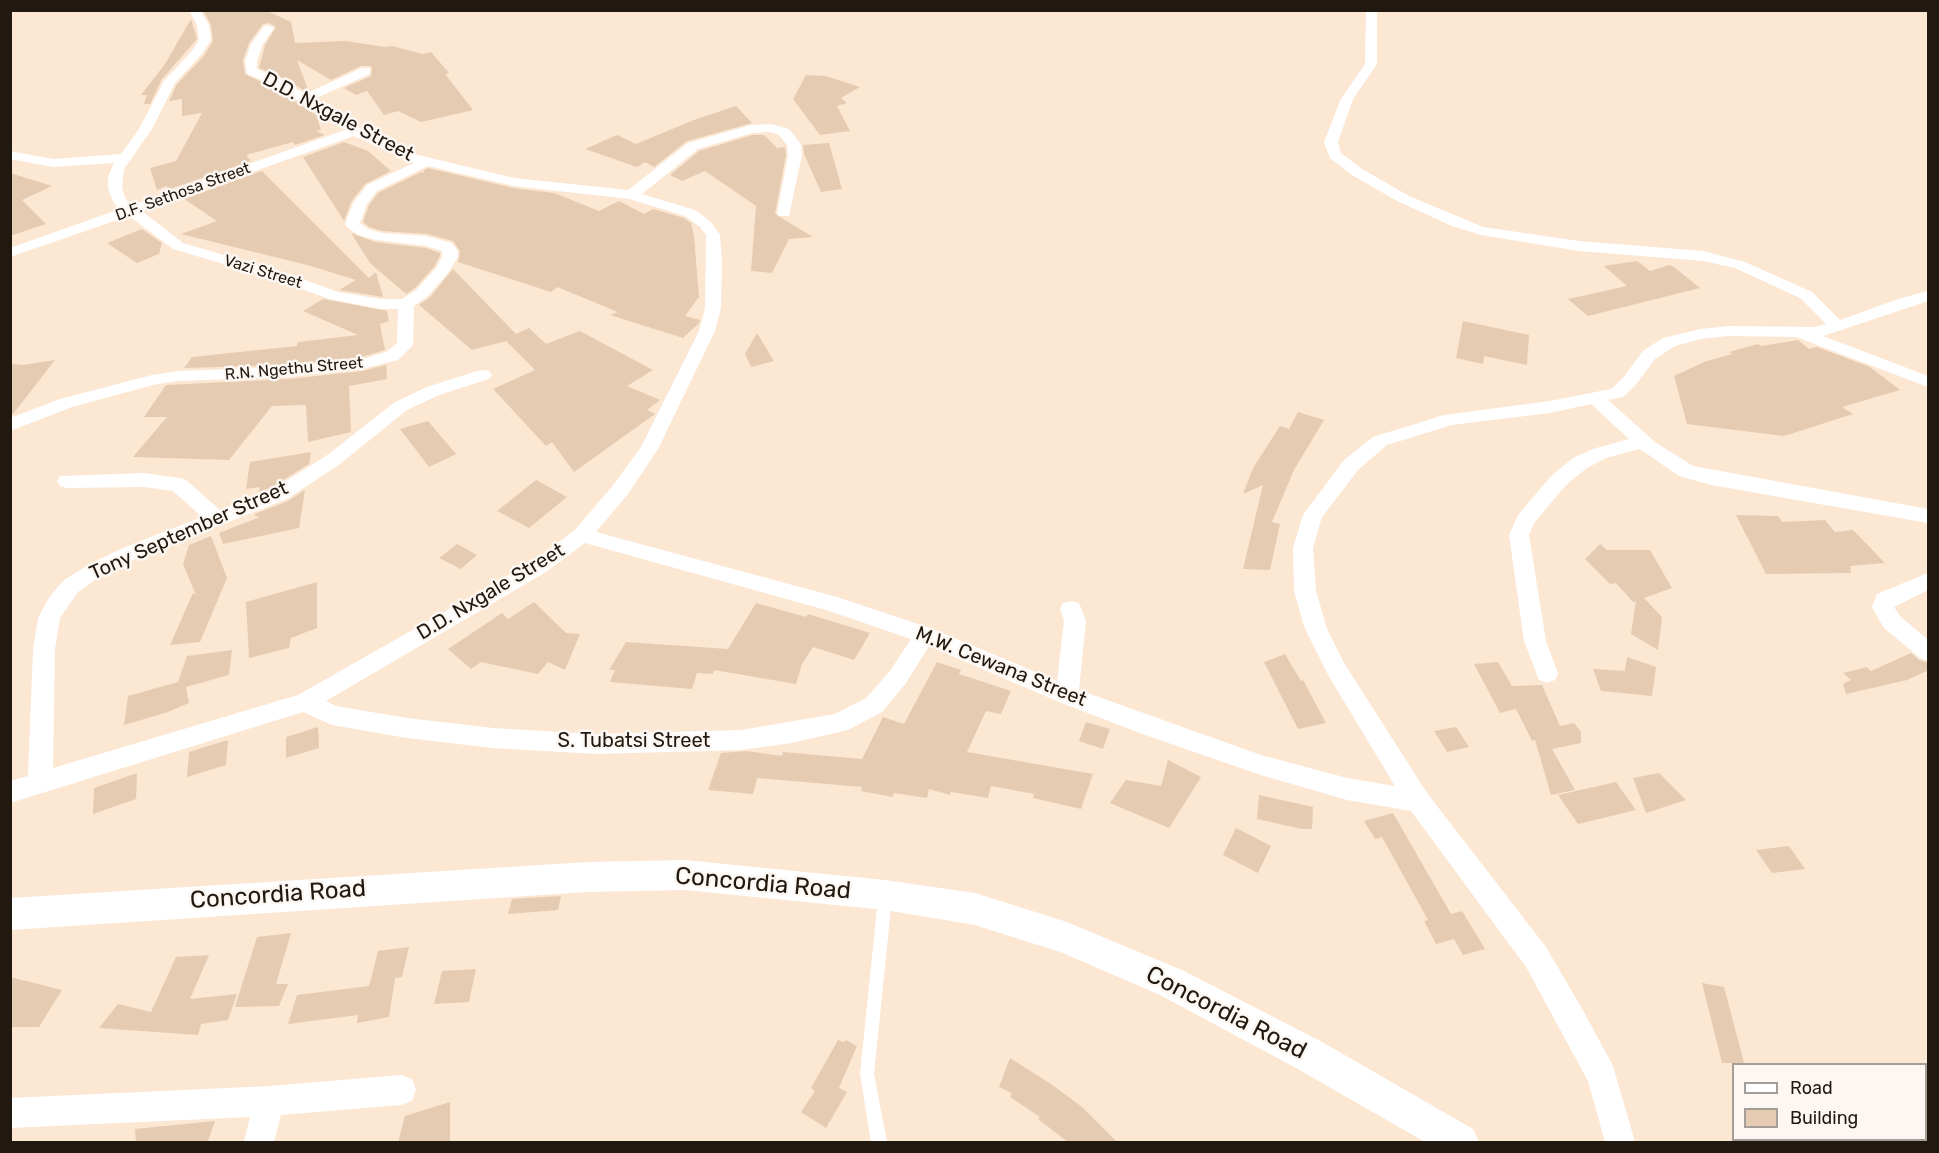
<!DOCTYPE html>
<html>
<head>
<meta charset="utf-8">
<style>
  body { margin:0 }
  #map { position:relative; width:1939px; height:1153px; overflow:hidden; background:#fce7d3; font-family:Rubik,sans-serif }
  canvas { display:block }
  .frame { position:absolute; inset:0; border:12px solid #21180f; pointer-events:none }
  .legend { position:absolute; left:1732px; top:1063px; width:195px; height:78px; box-sizing:border-box; background:#fcf7f2; border:2px solid #a49e97; margin:0; padding:8px 10px; list-style:none; font-size:18px; color:#21180f }
  .legend li { display:flex; align-items:center; gap:12px; height:30px }
  .legend b { width:30px; border:2px solid #a49e97 }
</style>
</head>
<body>
<div id="map">
<canvas width="1939" height="1153"></canvas>
<div class="frame"></div>
<ul class="legend">
<li><b style="height:8px;background:#fff"></b>Road</li>
<li><b style="height:16px;background:#e5cbb2"></b>Building</li>
</ul>
</div>
<script>
const g = document.querySelector('canvas').getContext('2d');
g.lineJoin = 'round';
function fill(path, color) { g.fillStyle = color; g.fill(path, 'evenodd'); }
const toPath = rows => new Path2D(rows.map(r => 'M' + r).join(''));
function write(font, color, halo, rows, align = 'center') {
  g.font = font + ' Rubik,sans-serif'; g.lineWidth = 5; g.setLineDash([]); g.textBaseline = 'middle'; g.strokeStyle = halo; g.fillStyle = color; for (const [text, x, y, turn = 0] of rows) {
    g.save(); g.translate(x, y); g.rotate((+turn || 0) * Math.PI / 180); g.textAlign = isNaN(turn) ? turn : align; if (halo) g.strokeText(text, 0, 0); g.fillText(text, 0, 0); g.restore();
  }
}
fill(toPath([
  [203,10,265,10,291,22,295,43,346,41,385,47,392,46,423,54,431,52,449,73,445,74,473,110,421,122,398,111,384,115,367,91,356,95,344,88,371,76,372,68,370,66,361,66,331,80,297,60,308,90,305,91,284,78,259,68,265,45,276,27,269,23,263,24,249,43,243,60,245,74,274,88,316,115,321,130,316,131,325,135,295,145,293,142,246,155,251,161,170,189,166,186,157,190,150,168,176,161,202,113,182,116,182,99,169,101,177,84,203,57,213,41,211,25],
  [191,19,197,39,162,79,150,104,144,104,147,95,141,95,165,64],
  [806,75,826,76,860,87,841,98,847,103,837,106,850,131,820,135,793,99],
  [736,106,752,123,687,141,654,167,645,162,637,167,585,149,617,135,636,144,694,120],
  [752,135,764,135,777,148,785,147,786,155,775,214,813,237,789,239,772,273,751,271,756,206,705,171,682,181,670,175,699,151],
  [344,142,368,151,391,171,365,184,351,202,344,221,303,157],
  [829,143,842,189,821,192,804,154,803,145],
  [428,168,513,188,554,193,599,211,619,201,644,214,653,209,684,218,691,223,694,236,699,297,685,316,700,320,699,323,683,338,610,315,618,312,557,287,551,292,458,262,460,251,453,241,427,234,382,231,369,227,363,222,369,205,378,193,421,172,425,173,423,171],
  [262,171,369,278,376,272,383,297,339,290,356,280,311,266,181,234,217,221,184,199],
  [10,173,52,186,22,200,46,224,10,236],
  [142,229,162,243,159,254,137,263,107,243],
  [351,233,375,242,426,248,440,253,440,256,434,267,415,288,406,294,370,263],
  [1637,261,1650,271,1669,265,1674,267,1700,288,1588,316,1568,299,1627,286,1604,266],
  [453,269,516,334,529,328,546,344,580,331,653,370,627,386,660,400,647,410,655,414,574,472,552,442,546,446,493,389,535,370,506,341,472,350,419,305,430,297],
  [323,299,387,311,389,321,380,324,385,350,362,357,289,365,184,368,192,357,297,346,298,342,358,335,303,311],
  [1463,321,1529,335,1527,365,1484,356,1483,364,1456,358],
  [757,333,774,361,751,367,745,354],
  [1798,340,1809,349,1817,347,1870,367,1900,390,1842,407,1853,414,1784,436,1687,424,1674,376,1704,362,1732,354,1729,352,1758,344,1761,346],
  [55,360,13,414,10,415,10,364,23,365],
  [386,365,387,379,349,386,351,432,308,442,306,405,272,406,229,460,133,457,167,417,144,417,166,385,289,379,362,371],
  [1298,412,1324,420,1294,470,1272,522,1280,524,1270,570,1243,569,1263,485,1243,494,1253,468,1280,426,1289,429],
  [428,421,456,454,429,467,400,429],
  [311,452,309,464,272,487,259,492,260,487,246,489,250,462],
  [536,480,567,497,529,528,497,511],
  [305,490,299,528,223,544,219,533,260,517,255,516,255,514,288,501],
  [1736,515,1778,516,1782,522,1825,520,1835,532,1853,530,1885,563,1850,566,1851,573,1766,574],
  [211,536,227,578,200,642,170,645,193,593,196,595,183,564,189,545],
  [457,544,477,555,461,569,439,558],
  [1600,544,1607,550,1650,550,1672,588,1644,598,1662,617,1658,650,1631,634,1636,601,1633,602,1616,583,1610,584,1585,559],
  [317,582,317,628,291,638,289,648,249,658,246,602],
  [534,602,566,633,580,634,565,670,548,662,538,674,481,662,471,669,448,649,502,613,508,619],
  [756,603,806,617,808,614,870,633,854,660,813,647,802,664,796,684,714,670,713,674,697,673,692,689,610,682,615,670,609,670,626,642,728,649],
  [232,650,229,675,186,687,189,703,165,713,124,725,128,696,178,682,187,656],
  [1911,653,1919,660,1929,663,1929,670,1907,680,1846,694,1843,684,1851,680,1843,673,1867,667,1871,671],
  [1285,654,1301,681,1303,680,1326,723,1298,729,1264,662],
  [1627,657,1656,667,1652,696,1601,691,1593,669,1625,671],
  [937,662,961,670,959,674,1011,691,1001,714,986,711,967,752,1093,774,1081,809,1033,798,1034,794,991,786,988,798,951,792,950,795,929,789,927,798,894,793,892,797,861,791,862,787,757,778,753,794,708,790,721,753,747,751,782,756,783,752,862,759,883,717,904,724],
  [1498,662,1512,686,1542,685,1560,726,1574,723,1581,732,1581,743,1552,749,1575,790,1551,795,1535,740,1532,741,1516,709,1500,713,1474,664],
  [1086,722,1110,729,1103,749,1079,741],
  [318,727,319,748,286,758,286,737],
  [1456,727,1469,747,1447,752,1434,731],
  [228,740,226,765,187,777,189,752],
  [1168,760,1201,777,1169,828,1110,803,1126,780,1161,786],
  [137,773,136,799,93,814,94,788],
  [1659,773,1686,800,1646,813,1633,778],
  [1616,782,1636,810,1578,824,1558,795],
  [1259,795,1313,807,1312,829,1302,829,1257,819],
  [1393,813,1451,914,1462,911,1485,949,1463,955,1454,939,1436,944,1424,921,1428,920,1382,837,1375,839,1364,821],
  [1236,828,1271,846,1258,873,1223,855],
  [1789,846,1805,869,1772,873,1756,850],
  [561,896,558,910,508,914,512,899],
  [291,933,276,984,288,984,279,1006,235,1007,257,937],
  [409,947,402,977,395,978,389,1017,357,1023,358,1015,288,1024,297,995,369,986,378,951],
  [209,955,190,999,237,994,228,1020,201,1024,198,1035,99,1028,118,1004,151,1012,176,957],
  [476,969,469,1002,434,1004,442,971],
  [10,977,62,990,39,1027,10,1027],
  [1702,983,1724,987,1744,1063,1722,1063],
  [838,1040,844,1042,846,1040,857,1046,839,1088,847,1092,826,1128,801,1112,815,1091,811,1088],
  [1010,1058,1051,1084,1082,1107,1118,1143,1069,1143,1038,1119,1040,1117,1010,1097,1012,1093,999,1087],
  [450,1102,450,1143,398,1143,405,1116],
  [215,1121,208,1141,136,1143,135,1129]
]), '#e5cbb2');
fill(toPath([
  [885,892,890,894,892,898,874,1074,887,1142,871,1142,860,1074,878,898,880,894,885,892]
]), '#fff');
fill(toPath([
  [189,10,200,10,209,25,211,40,201,55,175,83,152,129,124,169,122,188,126,200,133,205,345,130,275,86,247,74,245,61,251,44,264,26,268,25,274,28,263,44,257,61,257,69,283,80,305,94,362,68,370,68,370,74,314,99,360,128,414,154,514,178,628,190,688,143,751,125,771,124,789,129,801,144,802,155,789,216,779,216,777,213,788,155,787,145,779,135,770,132,752,133,698,149,642,194,695,210,710,221,718,232,720,235,722,262,721,308,715,331,658,449,628,494,596,532,837,597,933,629,1057,681,1064,621,1060,609,1063,603,1071,601,1079,603,1086,621,1079,690,1261,755,1347,778,1395,786,1328,675,1305,629,1294,591,1293,548,1303,515,1344,460,1373,437,1444,415,1550,401,1611,389,1622,379,1643,351,1663,338,1701,329,1728,326,1816,327,1826,324,1800,298,1735,268,1703,261,1579,251,1481,235,1452,226,1399,202,1352,175,1330,158,1324,142,1341,99,1365,64,1366,10,1377,10,1377,64,1353,99,1338,142,1341,153,1362,169,1409,196,1483,227,1579,241,1703,251,1745,262,1812,292,1840,320,1898,299,1928,291,1928,301,1823,336,1928,376,1928,387,1796,337,1728,336,1701,339,1675,346,1655,359,1634,387,1623,397,1608,400,1655,442,1693,466,1928,509,1928,523,1711,485,1679,476,1640,449,1606,458,1587,468,1566,485,1534,523,1529,535,1546,641,1558,674,1555,680,1547,683,1539,680,1524,641,1509,535,1518,515,1552,475,1573,458,1593,449,1629,439,1591,404,1550,413,1452,425,1387,445,1358,470,1322,517,1313,548,1316,591,1327,629,1344,663,1427,793,1546,947,1585,1014,1613,1066,1635,1142,1605,1142,1588,1081,1526,967,1411,811,1347,800,1261,775,1148,736,1059,702,929,646,906,683,882,712,848,730,792,743,741,750,595,754,493,748,407,738,332,725,303,712,10,803,10,781,28,776,33,649,38,618,50,596,64,580,88,565,123,548,202,517,173,491,144,487,67,488,60,486,57,481,60,476,144,473,179,478,186,480,220,510,273,489,326,456,395,402,427,387,477,371,483,370,489,371,492,375,489,379,439,395,407,410,340,464,287,499,137,558,102,575,78,592,60,618,55,649,53,768,298,695,532,562,575,530,614,484,641,447,699,331,705,308,706,235,700,227,685,216,629,199,514,186,428,166,377,191,367,204,360,223,368,229,382,233,426,236,452,243,458,251,458,257,448,273,428,296,414,306,413,345,398,360,362,369,289,377,177,381,153,385,72,407,10,431,10,418,60,399,152,375,177,371,289,367,362,359,386,352,397,343,398,309,381,309,329,299,280,281,173,249,129,216,10,257,10,248,120,209,113,202,108,188,108,177,114,163,53,167,10,159,10,151,53,159,121,154,139,129,164,81,192,51,199,40,197,25,189,10],
  [354,136,414,163,367,185,353,203,345,224,347,227,358,235,376,240,426,246,442,251,442,257,436,268,416,290,402,299,381,299,338,292,292,275,183,243,142,211,354,136],
  [585,543,826,610,911,639,890,671,866,698,835,714,741,730,595,734,493,728,407,718,336,706,326,701,546,572,585,543],
  [1928,573,1928,590,1894,607,1900,616,1928,640,1928,661,1920,658,1884,628,1872,607,1877,594,1928,573],
  [401,1075,412,1079,416,1090,412,1101,401,1105,281,1115,274,1142,244,1142,250,1117,10,1128,10,1098,270,1086,401,1075]
]), '#fff');
fill(toPath([
  [685,860,885,880,975,893,1067,922,1184,971,1322,1042,1473,1129,1479,1142,1425,1142,1296,1068,1160,995,1063,953,975,925,885,910,685,890,588,892,10,930,10,898,588,862,685,860]
]), '#fff');
write('16px', '#21180f', '#fcf7f2', [
  ["D.F. Sethosa Street",183,192,-20],
  ["Vazi Street",263,272,17],
  ["R.N. Ngethu Street",294,369,-5]
]);
write('20px', '#21180f', '#fcf7f2', [
  ["D.D. Nxgale Street",338,117,28],
  ["Tony September Street",189,531,-24],
  ["D.D. Nxgale Street",491,592,-31],
  ["M.W. Cewana Street",1001,667,22],
  ["S. Tubatsi Street",634,741]
]);
write('24px', '#21180f', '#fcf7f2', [
  ["Concordia Road",763,884,5],
  ["Concordia Road",278,895,-4],
  ["Concordia Road",1226,1013,27]
]);
</script>
</body>
</html>
